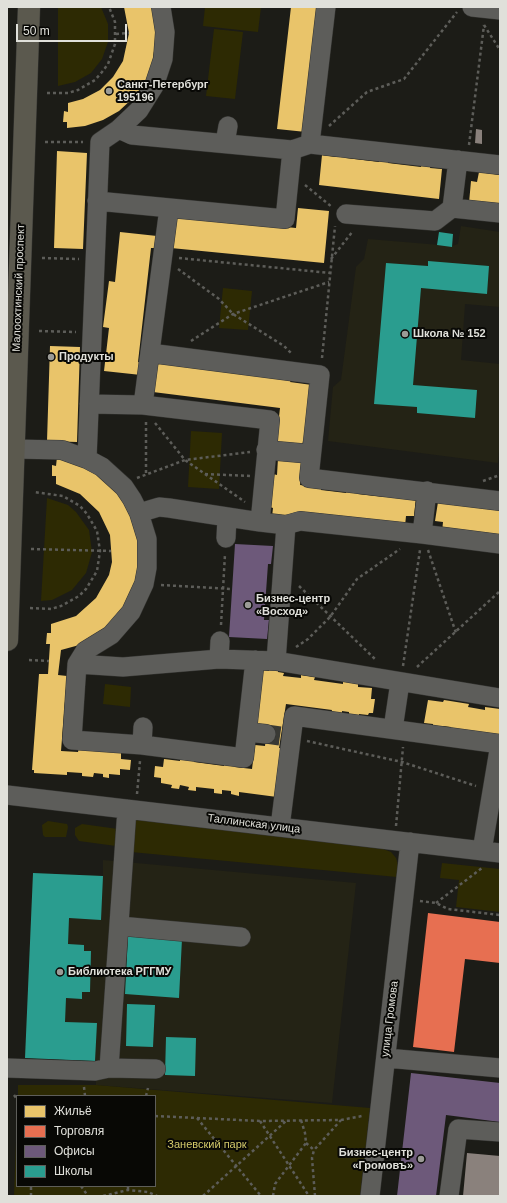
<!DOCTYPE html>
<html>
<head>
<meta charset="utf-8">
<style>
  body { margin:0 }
  #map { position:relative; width:507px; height:1203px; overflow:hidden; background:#1c1c17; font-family:Arial,sans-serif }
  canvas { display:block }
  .frame { position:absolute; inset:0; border:8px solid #e0e0da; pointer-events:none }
  .legend { position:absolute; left:16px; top:1095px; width:140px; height:92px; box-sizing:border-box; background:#080805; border:1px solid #5e5e5a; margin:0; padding:5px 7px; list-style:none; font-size:12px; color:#e0e0da }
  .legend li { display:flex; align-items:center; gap:8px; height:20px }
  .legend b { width:20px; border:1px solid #5e5e5a }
  .scale { position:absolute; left:16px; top:24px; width:111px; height:18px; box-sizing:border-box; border:2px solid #e0e0da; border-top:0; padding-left:5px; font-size:12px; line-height:14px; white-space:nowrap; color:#e0e0da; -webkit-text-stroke:3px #080805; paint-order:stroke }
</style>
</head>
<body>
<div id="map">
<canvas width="507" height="1203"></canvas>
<div class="frame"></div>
<ul class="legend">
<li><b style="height:11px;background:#e9c46a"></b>Жильё</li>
<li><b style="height:11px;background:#e76f51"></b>Торговля</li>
<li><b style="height:11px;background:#6d597a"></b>Офисы</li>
<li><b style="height:11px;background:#2a9d8f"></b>Школы</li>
</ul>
<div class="scale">50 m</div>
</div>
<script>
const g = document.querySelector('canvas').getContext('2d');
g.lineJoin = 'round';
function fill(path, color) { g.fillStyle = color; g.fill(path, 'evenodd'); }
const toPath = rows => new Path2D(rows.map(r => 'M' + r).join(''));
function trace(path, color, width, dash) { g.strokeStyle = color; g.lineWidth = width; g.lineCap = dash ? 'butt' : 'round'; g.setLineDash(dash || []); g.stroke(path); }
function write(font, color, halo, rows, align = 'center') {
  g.font = font + ' Arial,sans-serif'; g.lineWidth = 4; g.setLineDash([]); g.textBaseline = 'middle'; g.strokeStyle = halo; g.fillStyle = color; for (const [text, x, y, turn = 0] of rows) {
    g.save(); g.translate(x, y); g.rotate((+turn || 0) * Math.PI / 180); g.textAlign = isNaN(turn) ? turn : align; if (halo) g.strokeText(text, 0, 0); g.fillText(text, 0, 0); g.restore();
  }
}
fill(toPath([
  [461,226,500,232,500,307,465,304,461,360,500,364,500,438,498,463,328,441,333,387,341,380,356,267,364,259,368,239,452,246,458,244],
  [103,860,356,883,332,1103,96,1085,95,1061,25,1058,33,873,103,876]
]), '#242315');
fill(toPath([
  [58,7,101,7,108,24,108,42,102,59,91,73,75,82,58,86],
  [205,7,261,7,258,32,203,26],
  [214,29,243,32,235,99,206,96],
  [223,288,252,291,248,330,219,328],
  [191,431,222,433,219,489,188,487],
  [47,498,68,505,76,512,89,530,92,552,86,573,72,590,52,600,41,601],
  [105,684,131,687,130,707,103,704],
  [135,819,383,849,391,852,396,858,398,865,397,877,131,852],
  [48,821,67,824,68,827,66,837,45,837,43,835,42,825],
  [82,824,118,829,116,846,79,841,75,835,75,828],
  [442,863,500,869,500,912,456,907,459,880,440,878],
  [18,1085,96,1085,370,1108,360,1196,14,1196,17,1115,17,1186,155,1186,155,1096,18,1096]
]), '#2d2a03');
fill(toPath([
  [124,7,156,7,158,17,152,68,144,84,132,99,119,111,103,120,85,126,67,128,67,122,63,122,64,111,68,112,68,103,83,99,100,90,113,77,123,61,129,33],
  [291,7,321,7,306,132,277,129],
  [57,151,87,153,83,249,54,248],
  [337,151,346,152,346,158,379,162,380,156,388,157,388,163,421,167,422,161,431,162,430,168,442,169,439,199,319,185,322,155,336,157],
  [479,172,500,175,500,207,469,203,471,181,477,182],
  [298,208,329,211,324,263,171,248,174,216,296,228],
  [120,232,157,236,155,248,151,248,138,362,142,363,141,375,104,371,109,328,103,327,109,281,115,282],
  [50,346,80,347,77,442,47,441],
  [156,363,291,380,290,382,312,385,305,441,303,441,302,447,276,444,280,408,153,392],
  [57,457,99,473,129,506,142,552,132,598,111,625,83,644,61,650,58,675,67,676,61,751,78,752,79,747,121,751,121,759,131,760,130,770,120,769,120,775,109,774,109,778,103,777,103,774,94,773,93,777,82,776,82,773,67,772,67,775,34,773,34,770,32,770,39,674,48,674,50,644,46,644,47,633,51,633,51,624,76,616,96,598,109,575,112,562,110,535,99,512,80,494,56,484,56,476,52,476,52,465,56,466],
  [278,458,303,461,300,485,321,488,321,490,346,493,347,490,359,491,358,494,385,497,386,494,416,497,414,516,406,516,405,526,272,517,273,508,270,507,273,474,277,475],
  [438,502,500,510,500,540,442,532,443,522,435,521],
  [269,669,278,670,278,672,284,673,283,676,301,678,301,675,315,677,314,680,343,684,343,681,358,683,358,687,372,688,371,699,375,699,373,713,369,713,368,715,359,714,359,718,349,717,349,712,342,711,342,716,331,714,332,710,286,704,279,748,283,748,277,797,239,792,239,796,231,794,231,791,222,790,222,794,214,793,214,789,196,787,196,791,188,790,189,787,180,785,179,789,171,788,172,785,161,783,161,778,154,777,155,766,163,767,164,759,180,761,180,758,195,760,194,762,224,766,224,763,235,764,235,767,252,769,255,745,265,746,267,725,254,723,263,670,269,671],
  [428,700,443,702,444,700,469,704,468,707,485,710,485,707,500,709,500,736,459,729,458,733,450,732,451,727,442,726,441,730,433,729,433,724,424,723]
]), '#e9c46a');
fill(toPath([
  [428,913,500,922,500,963,465,959,454,1052,413,1047]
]), '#e76f51');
fill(toPath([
  [235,544,273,546,271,564,268,564,264,620,269,620,267,639,229,637],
  [411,1073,500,1083,500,1122,446,1115,436,1196,397,1196]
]), '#6d597a');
fill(toPath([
  [439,232,453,234,452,247,437,245],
  [428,261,489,266,487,294,421,288,413,385,477,390,475,418,417,413,417,407,374,404,386,263,428,266],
  [33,873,103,876,101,920,69,918,68,944,84,945,84,951,91,951,90,992,82,992,82,999,66,998,65,1022,97,1023,95,1061,25,1058],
  [128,936,182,939,179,998,125,994],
  [127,1004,155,1005,153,1047,126,1046],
  [166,1037,196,1038,195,1076,165,1075]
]), '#2a9d8f');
fill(toPath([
  [476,129,482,130,482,144,475,143],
  [467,1153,500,1156,500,1196,463,1196]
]), '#8a817c');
trace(toPath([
  [266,734,280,736]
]), '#393934', 19, [19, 10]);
const minor = toPath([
  [472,7,500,10],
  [119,129,132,135,292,150,310,144,326,7],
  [225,143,228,126],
  [310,144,500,165],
  [458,160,452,208,500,213],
  [97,201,285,219,292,150],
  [346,214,435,221,452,208],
  [150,353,320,375,309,478,500,501],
  [89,404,143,405,270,420,260,522],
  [143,405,169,208],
  [14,449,62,450,87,459,102,467,124,487,132,499,139,513,147,539,147,568,144,584,131,612,111,635,85,651,77,664,72,740,142,745,244,758,255,660],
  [266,450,311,454],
  [87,459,100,142,119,129,139,110,154,86,163,59,165,32,161,7],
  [139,513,159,507,169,508,260,522,286,525,300,521,422,534,500,544],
  [422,534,427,491],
  [226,538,227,517],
  [219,659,220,641],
  [276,661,286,525],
  [77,664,123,667,219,659,276,661,500,698],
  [393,729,400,682],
  [247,732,266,734],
  [142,745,143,727],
  [7,795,500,853],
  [280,827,294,716,500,744,482,851],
  [120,926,241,937],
  [386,1058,500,1068],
  [7,1068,95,1071,109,1068,127,809],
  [109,1068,156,1069],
  [370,1196,410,842],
  [449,1196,458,1129,500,1132]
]);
const major = toPath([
  [7,640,29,7]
]);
trace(minor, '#353532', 20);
trace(major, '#353532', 23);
trace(toPath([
  [484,25,500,50],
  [116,34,129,33],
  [47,93,68,93,78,90,95,80,102,72,108,64,115,44,115,22,109,7],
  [329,126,367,92,404,79,457,12],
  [45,142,83,142],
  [469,145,484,25],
  [305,185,332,207],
  [42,258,79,259],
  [179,258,330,273],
  [331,259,353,231],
  [178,269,219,299,233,314,284,346,292,354],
  [39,331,76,332],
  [191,341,233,314,329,282],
  [322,358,335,226],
  [146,422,146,473],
  [155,423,185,460,245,502],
  [205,474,250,476],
  [137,478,185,460,250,452],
  [483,481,500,475],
  [31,549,111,551],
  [428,550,456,633],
  [161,585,232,589],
  [299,586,376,660],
  [30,608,51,609,61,606,79,596,86,589,97,571,100,551,97,531,87,514,80,506,63,496,34,492],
  [221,625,225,554],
  [296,647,308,639,330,617,357,579,400,549],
  [29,660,49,661],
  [403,666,420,550],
  [417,667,500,591],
  [307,741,402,762,476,786],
  [137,794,140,761],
  [396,826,403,747],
  [420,901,436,903,448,909,500,915],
  [436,903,482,868],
  [84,1087,85,1096],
  [14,1095,17,1099],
  [146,1096,148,1088],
  [155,1116,260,1121,341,1120,362,1116],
  [197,1118,261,1196],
  [260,1121,309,1196],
  [306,1143,314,1150],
  [81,1186,88,1196],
  [128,1190,128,1186],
  [31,1196,31,1186],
  [103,1196,128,1190,148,1192,157,1196],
  [203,1196,286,1121],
  [273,1196,275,1184,306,1143,305,1133,301,1120],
  [315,1196,312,1158,314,1150,341,1120]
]), '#5d5d59', 2.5, [3, 3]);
trace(minor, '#5d5d5a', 19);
trace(major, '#5b594e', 22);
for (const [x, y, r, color] of [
  [109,91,4,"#9b9b96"],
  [405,334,4,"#9b9b96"],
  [51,357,4,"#9b9b96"],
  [248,605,4,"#9b9b96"],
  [60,972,4,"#9b9b96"],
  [421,1159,4,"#9b9b96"]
]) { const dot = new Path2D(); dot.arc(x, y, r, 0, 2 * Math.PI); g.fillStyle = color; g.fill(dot); trace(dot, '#080805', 1.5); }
write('bold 11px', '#e0e0da', '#080805', [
  ["Санкт-Петербург",117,85],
  ["195196",117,98],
  ["Школа № 152",413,334],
  ["Продукты",59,357],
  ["Бизнес-центр",256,599],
  ["«Восход»",256,612],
  ["Библиотека РГГМУ",68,972],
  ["Бизнес-центр",413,1153,"right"],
  ["«Громовъ»",413,1166,"right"]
], 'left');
write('11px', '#e0e0da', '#080805', [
  ["Малоохтинский проспект",19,288,-88],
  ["Таллинская улица",254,824,7],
  ["улица Громова",390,1019,-83]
]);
write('11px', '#d4ca6a', '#080805', [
  ["Заневский парк",207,1145]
]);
</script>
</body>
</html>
